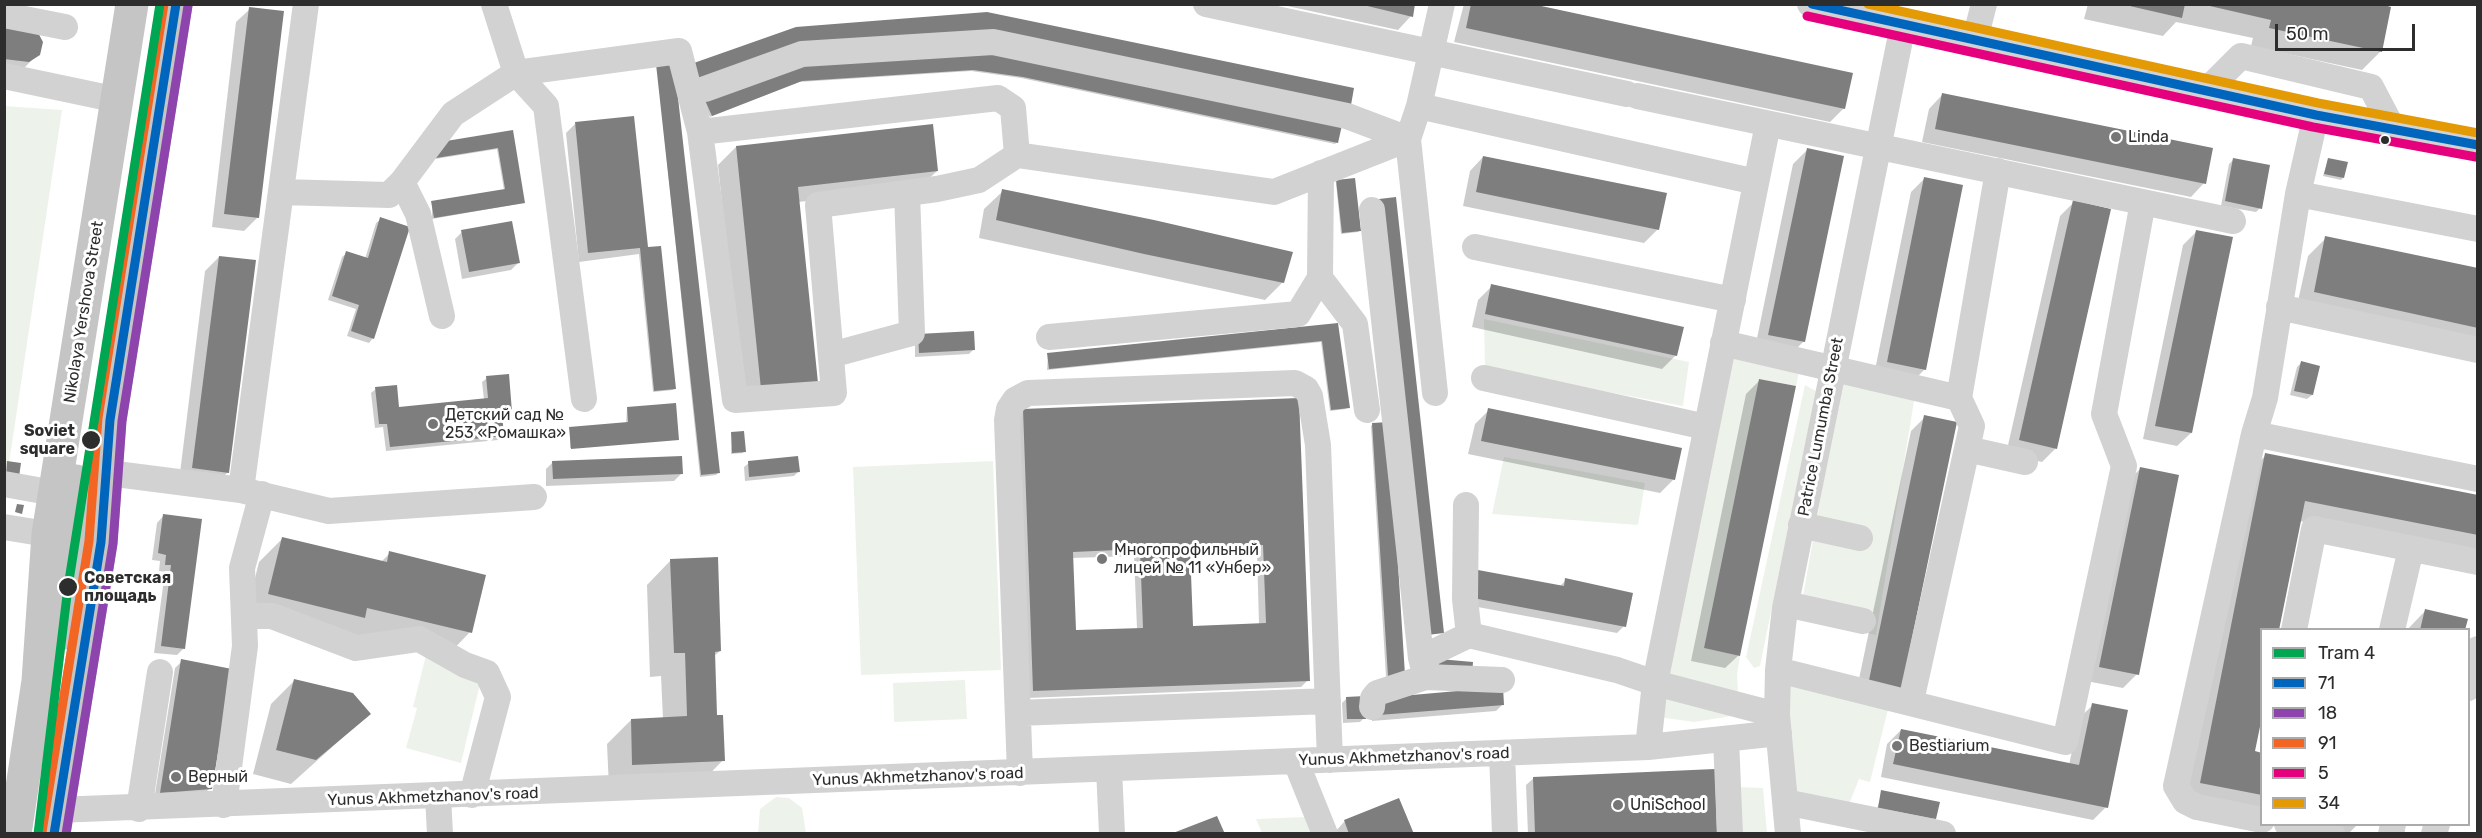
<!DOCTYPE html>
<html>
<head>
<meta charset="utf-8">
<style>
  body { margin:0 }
  #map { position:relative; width:2482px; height:838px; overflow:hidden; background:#fff; font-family:Rubik,sans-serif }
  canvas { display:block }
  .frame { position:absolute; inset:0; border:6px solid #2d2d2d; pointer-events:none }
  .legend { position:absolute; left:2260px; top:628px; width:210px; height:198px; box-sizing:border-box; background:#fff; border:2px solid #ababab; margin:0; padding:8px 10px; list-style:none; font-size:18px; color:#2d2d2d }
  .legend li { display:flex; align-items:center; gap:12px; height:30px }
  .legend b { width:30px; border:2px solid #ababab }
  .scale { position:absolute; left:2275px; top:24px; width:140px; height:27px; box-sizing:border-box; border:3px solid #2d2d2d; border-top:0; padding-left:8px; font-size:18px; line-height:21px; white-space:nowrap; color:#2d2d2d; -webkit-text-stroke:4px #fff; paint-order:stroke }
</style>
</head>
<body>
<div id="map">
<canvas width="2482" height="838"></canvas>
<div class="frame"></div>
<ul class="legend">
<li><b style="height:8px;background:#00a651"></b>Tram 4</li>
<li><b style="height:8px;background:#0065bd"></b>71</li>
<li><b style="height:8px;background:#8e44ad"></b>18</li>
<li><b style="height:8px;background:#f26522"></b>91</li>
<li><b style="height:8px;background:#e5007d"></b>5</li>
<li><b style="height:8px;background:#e39a04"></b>34</li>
</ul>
<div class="scale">50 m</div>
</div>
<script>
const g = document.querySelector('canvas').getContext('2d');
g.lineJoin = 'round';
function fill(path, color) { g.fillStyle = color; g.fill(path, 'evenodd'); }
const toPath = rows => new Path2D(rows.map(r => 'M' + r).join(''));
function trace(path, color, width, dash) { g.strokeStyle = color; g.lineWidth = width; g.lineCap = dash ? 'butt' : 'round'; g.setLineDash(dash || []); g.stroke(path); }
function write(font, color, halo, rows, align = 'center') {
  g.font = font + ' Rubik,sans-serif'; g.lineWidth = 6; g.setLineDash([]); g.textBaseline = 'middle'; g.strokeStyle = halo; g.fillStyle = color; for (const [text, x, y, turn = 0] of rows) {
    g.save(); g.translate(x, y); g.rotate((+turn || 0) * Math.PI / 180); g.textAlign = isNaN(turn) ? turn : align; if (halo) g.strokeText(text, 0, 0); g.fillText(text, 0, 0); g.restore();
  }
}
fill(toPath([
  [4,106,62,110,8,470,4,469],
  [1484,319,1689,362,1683,406,1485,369],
  [1728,355,1799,372,1796,386,1759,379,1704,648,1740,656,1737,674,1738,693,1667,675],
  [1841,384,1915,395,1876,635,1799,618],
  [1805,385,1816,391,1760,666,1754,668,1746,657],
  [1504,457,1645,483,1638,525,1492,514],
  [993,461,1001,670,861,675,853,467],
  [427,651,477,676,480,684,461,763,406,748,417,708,413,707],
  [1784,677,1890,701,1870,782,1859,779,1848,807,1793,797],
  [965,680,967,719,894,722,893,683],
  [1659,693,1738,715,1694,722,1659,717],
  [1737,787,1763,788,1767,833,1739,833],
  [776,797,789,798,802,808,806,833,758,833,760,809],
  [1306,817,1313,833,1262,833,1256,819]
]), '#edf3eb');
fill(toPath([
  [1278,4,1414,4,1411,16,1398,30],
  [1464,4,1525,4,1844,108,1830,122,1454,42],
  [2088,4,2374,4,2390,8,2380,52,2362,70,2251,46,2253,38,2176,22,2163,36,2084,19],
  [250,9,257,218,244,231,212,227,236,22],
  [4,25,28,27,40,36,38,54,24,68,4,74],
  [972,53,1337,142,1335,144,1021,78,971,71,799,82,710,117,703,101,796,64],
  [657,66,718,473,716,475,700,477],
  [1942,95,2204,183,2191,197,1922,142,1929,109],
  [575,124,646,246,674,388,673,390,653,392,639,254,579,262,566,133],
  [512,132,523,203,432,219,432,202,504,190,497,149,435,159,433,146],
  [736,147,937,171,918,189,798,202,817,382,743,406,718,165],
  [1807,150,1804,341,1790,355,1755,348,1793,164],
  [1483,157,1658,229,1644,243,1463,206,1470,171],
  [2234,159,2260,208,2256,212,2221,206,2229,164],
  [2328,160,2343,178,2341,180,2323,176],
  [1924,179,1925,369,1911,383,1874,375,1911,192],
  [1336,182,1360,230,1358,232,1341,234],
  [1003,191,1283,282,1265,300,979,238,984,209],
  [2074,202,2056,448,2042,462,2006,454,2060,216],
  [381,219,373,338,369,343,347,336,356,309,328,300,342,257,347,253,365,259,376,223],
  [2197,231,2191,433,2177,446,2143,439,2183,245],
  [462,232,518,263,511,270,462,279,455,239],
  [2326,238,2478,269,2478,349,2296,310,2308,256],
  [219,257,228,472,214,486,179,481,205,271],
  [1492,286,1676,355,1662,369,1472,327,1478,300],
  [1337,324,1346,409,1330,411,1321,342,1047,370,1048,355],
  [915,340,973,350,969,354,915,357],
  [2301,363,2312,395,2307,399,2290,395,2297,367],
  [487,378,511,412,501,417,502,436,498,440,386,451,383,427,375,428,371,393,376,389,398,409,484,400,482,382],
  [1760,380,1739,655,1725,668,1691,661,1746,394],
  [1298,400,1308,680,1301,687,1027,698,1017,418,1024,410],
  [1257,551,1259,625,1191,627,1189,554],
  [1134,556,1137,629,1075,632,1072,558],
  [627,409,678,439,570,448,570,428,626,424],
  [1489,410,1674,479,1660,493,1468,454,1475,424],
  [1925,417,1899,691,1855,698,1911,431],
  [1373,424,1404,674,1386,677,1371,426],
  [732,434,744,451,743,453,731,454],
  [2266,455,2478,496,2478,556,2299,521,2262,630,2253,753,2262,754,2262,816,2182,801,2248,473],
  [553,462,681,474,674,481,546,486,546,469],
  [749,463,798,472,794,476,745,481,744,467],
  [2140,469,2137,674,2123,688,2086,681,2127,482],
  [164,515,184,648,177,655,154,653,165,572,159,571,160,561,152,560,157,523],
  [283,538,381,562,390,553,470,632,446,657,348,633,245,618,259,562],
  [671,560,720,651,713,657,715,717,723,760,699,785,609,788,607,744,631,720,663,719,661,676,650,677,647,585],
  [1472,579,1560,586,1566,580,1624,626,1617,633,1467,605],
  [2425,611,2464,630,2407,630],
  [182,661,210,788,203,795,154,800,175,668],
  [295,680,369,714,291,784,253,774,271,704],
  [1347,698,1364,718,1360,722,1343,723,1342,703],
  [1503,704,1496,711,1372,721,1371,706],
  [2093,705,2106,807,2093,820,1881,777,1887,744,1901,730,2069,765,2079,718],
  [1534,778,1715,834,1528,834,1526,785],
  [1882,792,1935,819,1933,821,1877,809],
  [1399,800,1412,834,1333,834,1344,822],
  [2305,824,2358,824,2349,833]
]), '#0003');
fill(toPath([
  [1359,4,1415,4,1413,17],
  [1471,4,1532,4,1853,73,1845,109,1466,28],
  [2121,4,2185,4,2182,18],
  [2201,4,2381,4,2391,7,2382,52,2269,28,2271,20],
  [249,7,284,11,259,218,224,214],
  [987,12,1354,88,1351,105,988,31,697,81,691,64,796,27],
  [4,23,36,29,43,42,40,55,29,62,4,59],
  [972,51,1001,55,1342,125,1338,143,1023,77,973,70,802,81,712,116,704,98,796,62],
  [674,62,720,473,701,475,656,64],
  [1942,93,2213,148,2206,184,1935,129],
  [634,116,648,247,661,246,676,389,654,391,640,248,588,253,575,122],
  [933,124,938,171,798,187,818,383,761,389,736,146],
  [513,130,525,203,434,218,431,201,505,189,498,148,436,158,434,143],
  [1807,148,1844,156,1805,342,1768,335],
  [1483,156,1667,193,1659,230,1476,192],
  [2233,158,2270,165,2262,209,2225,201],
  [2328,158,2348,162,2344,178,2324,174],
  [1924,177,1963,185,1926,370,1887,362],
  [1355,178,1361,231,1342,233,1336,180],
  [1002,189,1154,220,1293,252,1284,283,1144,254,996,220],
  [1396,197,1444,633,1427,635,1379,199],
  [2073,200,2111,209,2057,449,2019,440],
  [380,217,410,227,374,339,351,331,359,305,332,296,346,251,368,258],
  [512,221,520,263,469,272,461,230],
  [2196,230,2233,237,2192,433,2155,426],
  [2325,236,2478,268,2478,328,2314,292],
  [219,256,256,260,229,473,192,468],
  [1491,284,1684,327,1677,356,1485,314],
  [1338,323,1350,408,1331,410,1322,341,1049,369,1047,353],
  [974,331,975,350,919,353,918,334],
  [2301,361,2320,366,2313,395,2294,391],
  [509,374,512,412,502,413,504,436,390,447,387,424,379,424,375,387,397,385,399,407,488,398,486,376],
  [1759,379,1796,386,1740,656,1704,648],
  [1299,398,1310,681,1033,691,1023,409],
  [1263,545,1266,623,1193,626,1190,548],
  [1140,549,1143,628,1076,630,1073,552],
  [676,403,679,440,571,449,569,427,628,422,627,407],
  [1488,408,1682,448,1675,480,1481,441],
  [1924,415,1957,422,1901,691,1868,685],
  [1389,422,1405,675,1388,676,1372,423],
  [744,431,746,452,732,453,731,432],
  [2265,453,2478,495,2478,535,2305,501,2279,630,2262,630,2262,717,2255,751,2262,753,2262,795,2200,783],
  [682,456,683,474,553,479,552,461],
  [798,456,800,472,749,477,748,461],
  [7,461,21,463,19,477,6,476],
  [2140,467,2179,475,2139,675,2099,667],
  [17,504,24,505,22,514,15,512],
  [163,514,202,519,185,649,161,646,171,565,165,565,166,555,158,553],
  [282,537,387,562,389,551,486,575,472,633,367,608,365,618,268,594],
  [718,557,721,651,715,652,717,715,723,715,725,761,632,765,631,719,687,716,685,653,674,653,670,559],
  [1478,570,1564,586,1565,578,1633,593,1626,627,1473,598],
  [2425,609,2468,619,2465,630,2420,630],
  [181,659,232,669,212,789,160,793],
  [1439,659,1473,662,1472,675,1438,672],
  [294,679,353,693,371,714,316,760,276,750],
  [1503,687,1504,705,1379,715,1378,698],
  [1365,696,1366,719,1347,719,1346,697],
  [2092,703,2128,710,2108,808,1893,764,1901,729,2079,765],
  [1715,769,1717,834,1535,834,1533,777],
  [1881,790,1940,802,1936,819,1878,808],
  [1399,798,1414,834,1349,834,1344,820],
  [1217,816,1225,834,1173,834,1173,833]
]), '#7e7e7e');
trace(toPath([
  [494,4,516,73,679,51,700,132,998,98,1013,108,1017,155,1274,192,1408,139,1419,106,1442,4],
  [1206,4,1627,94],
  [1810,4,2316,115,2392,127,2478,145],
  [4,15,65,27],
  [1975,39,1984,4],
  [4,76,118,100],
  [705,89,802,54,993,42,1347,116,1408,139,1435,393],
  [2206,91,2241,56,2371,87,2392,127],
  [1637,96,2233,221],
  [1419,106,1756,182],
  [700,132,735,400,834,393,818,205,937,189,979,180,1017,155],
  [402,182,418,214,442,316],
  [281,192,389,195,402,182,453,114,516,73,546,106,584,399],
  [2298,194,2478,229],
  [1372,210,1421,658,1426,677,1502,680],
  [1475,247,1733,300],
  [1320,278,1355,324,1367,410],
  [2279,307,2478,350],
  [1049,337,1298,314,1320,278,1321,173],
  [1723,343,1959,398],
  [831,355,912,333,907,193],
  [1484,378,1706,427],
  [2254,434,2265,398,2298,194,2316,115],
  [1967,449,2025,462],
  [108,473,241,490,329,511,534,497],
  [4,484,54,493],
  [241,490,306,4],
  [1466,505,1465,599,1469,635],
  [1801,525,1860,538],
  [4,527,65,537],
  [1786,604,1863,621],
  [244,616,272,616,356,648,419,639,465,665,487,673,498,697,472,795],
  [2294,630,2314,529,2478,562],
  [2392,630,2411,549],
  [1421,658,1469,635,1617,670,1655,683,1777,715],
  [1778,670,2065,742,2124,466,2104,414,2143,202],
  [2468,688,2478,649],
  [1911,701,1972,426,1959,398,1998,171],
  [1372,707,1373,698,1377,693,1426,677],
  [1018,713,1328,701],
  [1726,739,1730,834],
  [1648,747,1655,683,1768,124],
  [1502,753,1505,834],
  [1296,762,1325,834],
  [1109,769,1112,834],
  [1020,773,1007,420,1009,409,1015,400,1028,393,1295,383,1306,389,1310,396,1318,445,1330,760],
  [438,796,440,834],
  [1785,802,1943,834],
  [224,805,245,646,242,568,262,494],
  [139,809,160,672],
  [57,810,1648,747,1779,733],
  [2262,820,2197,807,2185,801,2176,786,2254,434,2478,479],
  [2287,824,2332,834],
  [1788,834,1777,715,1778,670,1785,608,1903,25],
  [2391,834,2393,824],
  [2434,834,2437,824]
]), '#d2d2d2', 26);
trace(toPath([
  [67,633,76,481],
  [15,834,38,681,48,534,132,4],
  [54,834,101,542,110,420,176,4]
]), '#c5c5c5', 33);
trace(toPath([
  [1812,4,2316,115,2478,145],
  [54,834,101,542,110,420,176,4]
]), '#0065bd', 9);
trace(toPath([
  [66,834,113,544,122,421,188,6]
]), '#8e44ad', 9);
trace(toPath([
  [42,832,89,541,98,418,164,4]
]), '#f26522', 9);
trace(toPath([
  [1807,16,2313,127,2476,157]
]), '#e5007d', 9);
trace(toPath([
  [1868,4,2318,103,2478,133]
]), '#e39a04', 9);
trace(toPath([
  [38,834,68,587,160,4]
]), '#00a651', 9);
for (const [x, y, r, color] of [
  [2116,137,6,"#767676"],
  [2385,140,5,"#2d2d2d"],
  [433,424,6,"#767676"],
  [91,440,10,"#2d2d2d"],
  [1102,559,6,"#767676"],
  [68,587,10,"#2d2d2d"],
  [1897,746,6,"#767676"],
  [176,777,6,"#767676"],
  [1618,805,6,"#767676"]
]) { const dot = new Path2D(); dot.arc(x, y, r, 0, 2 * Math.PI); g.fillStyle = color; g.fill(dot); trace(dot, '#fff', 2); }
write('16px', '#2d2d2d', '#fff', [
  ["Linda",2128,137],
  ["Детский сад №",445,415],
  ["253 «Ромашка»",445,433],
  ["Многопрофильный",1114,550],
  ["лицей № 11 «Унбер»",1114,568],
  ["Bestiarium",1909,746],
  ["Верный",188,777],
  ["UniSchool",1630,805]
], 'left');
write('16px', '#2d2d2d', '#fff', [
  ["Nikolaya Yershova Street",84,312,-81],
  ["Patrice Lumumba Street",1821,427,-79],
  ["Yunus Akhmetzhanov's road",1404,757,-2],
  ["Yunus Akhmetzhanov's road",918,777,-2],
  ["Yunus Akhmetzhanov's road",433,797,-2]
]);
write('bold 16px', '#2d2d2d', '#fff', [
  ["Soviet",75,431],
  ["square",75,449],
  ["Советская",84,578,"left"],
  ["площадь",84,596,"left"]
], 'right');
</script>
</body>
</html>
